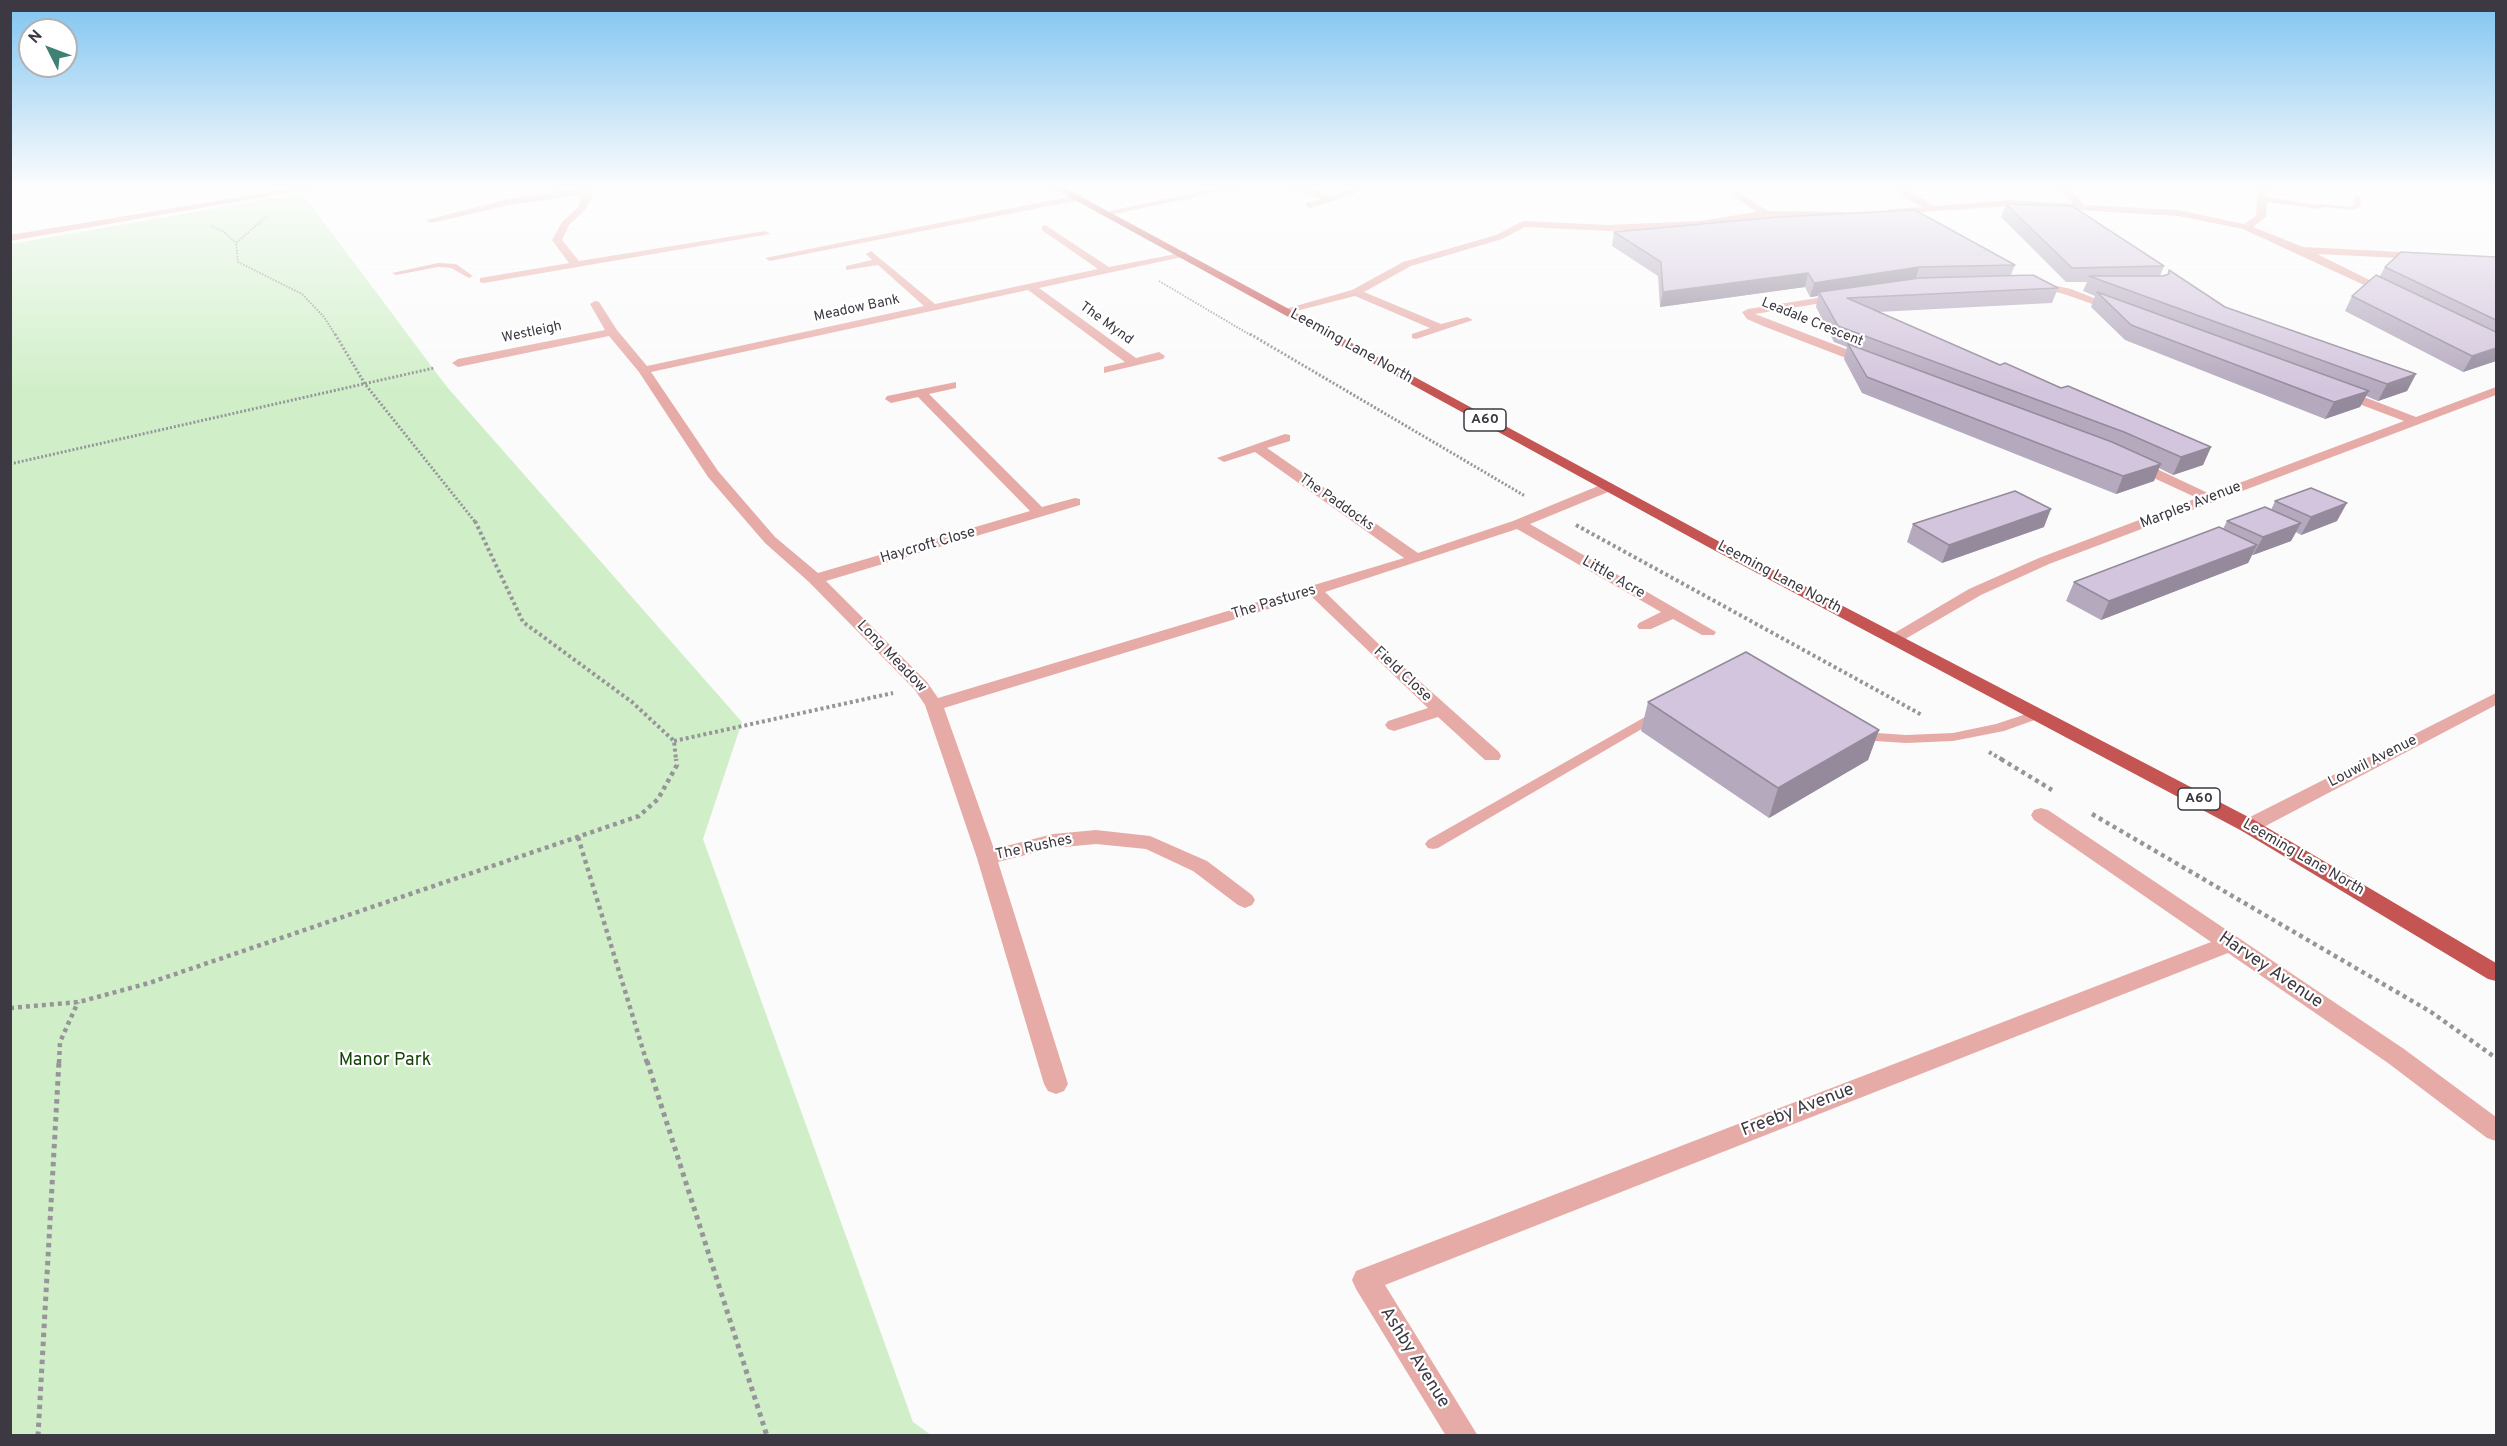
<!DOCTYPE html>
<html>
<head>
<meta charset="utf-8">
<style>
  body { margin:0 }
  #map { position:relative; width:2507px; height:1446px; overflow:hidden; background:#fbfbfb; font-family:Overpass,sans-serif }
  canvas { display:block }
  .frame { position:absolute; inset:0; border:12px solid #3d3943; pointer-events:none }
  .north { position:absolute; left:18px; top:18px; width:60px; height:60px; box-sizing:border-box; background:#fff; border:2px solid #b1b0b4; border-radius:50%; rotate:312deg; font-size:16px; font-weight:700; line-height:24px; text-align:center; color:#3d3943 }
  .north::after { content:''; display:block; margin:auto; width:21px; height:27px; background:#3f8274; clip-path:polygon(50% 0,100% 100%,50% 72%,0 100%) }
</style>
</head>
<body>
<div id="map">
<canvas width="2507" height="1446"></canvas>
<div class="frame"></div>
<div class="north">N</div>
</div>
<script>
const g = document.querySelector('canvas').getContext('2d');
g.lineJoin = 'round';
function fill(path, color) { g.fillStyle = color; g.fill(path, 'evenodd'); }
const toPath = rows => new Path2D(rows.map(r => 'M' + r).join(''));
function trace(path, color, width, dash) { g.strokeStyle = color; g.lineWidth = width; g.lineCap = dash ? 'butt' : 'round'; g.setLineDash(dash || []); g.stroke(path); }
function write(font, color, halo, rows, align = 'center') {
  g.font = font + ' Overpass,sans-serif'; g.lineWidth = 4.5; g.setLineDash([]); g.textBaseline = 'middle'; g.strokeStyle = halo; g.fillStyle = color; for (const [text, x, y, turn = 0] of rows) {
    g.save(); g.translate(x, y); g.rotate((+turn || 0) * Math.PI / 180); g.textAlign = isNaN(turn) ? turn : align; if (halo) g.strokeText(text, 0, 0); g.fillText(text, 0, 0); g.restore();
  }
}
fill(toPath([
  [302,193,447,387,742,722,703,839,913,1422,931,1435,11,1435,11,244]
]), '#d0efc8');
trace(toPath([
  [267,216,236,243,238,262,302,294,324,317,336,336],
  [211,226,223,231,236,243],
  [1159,281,1252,336]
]), '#97959a', 2, [1.5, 1.5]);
trace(toPath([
  [335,334,365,384,476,523],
  [1250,334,1525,496],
  [10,464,434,368]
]), '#97959a', 3, [2, 2]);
trace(toPath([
  [475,521,523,622,632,702,674,741,676,760],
  [1576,525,1922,715],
  [674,741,893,693],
  [1989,752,2003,760]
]), '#97959a', 4, [3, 3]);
trace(toPath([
  [2001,759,2052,790],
  [2092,814,2431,1012,2496,1058],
  [578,837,647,1063],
  [10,1008,79,1002,149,983,639,816,658,799,677,765,676,759],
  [59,1063,60,1042,78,1002]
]), '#97959a', 4.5, [4, 4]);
trace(toPath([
  [647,1061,767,1436],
  [38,1436,59,1061]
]), '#97959a', 5, [4.5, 4.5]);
fill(toPath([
  [2355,196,2360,197,2361,206,2353,210,2315,206,2319,204,2350,207,2353,205,2355,196],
  [438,263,456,264,473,276,469,278,451,268,438,267,396,275,392,273,438,263],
  [1659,709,1664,710,1666,713,1664,716,1438,848,1433,849,1428,848,1425,844,1428,840,1659,709],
  [2038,710,2043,711,2045,714,2043,717,2004,731,1953,741,1906,743,1875,741,1856,735,1854,732,1861,728,1877,733,1906,735,1953,733,1996,724,2038,710]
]), '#e7aba7');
fill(toPath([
  [295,188,316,188,10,241,10,235,295,188],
  [581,188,591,188,592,198,585,210,569,225,562,240,579,261,765,231,770,234,484,283,480,282,480,278,569,263,552,240,562,222,578,207,582,195,514,204,431,223,426,220,514,198,581,188],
  [1218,188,1237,188,1105,216,1100,213,1218,188],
  [1292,188,1306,188,1331,196,1352,190,1357,193,1310,208,1305,205,1307,203,1321,199,1292,188],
  [1895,188,1905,188,1934,206,2012,200,2073,204,2059,188,2069,188,2084,205,2178,210,2244,224,2256,216,2258,188,2268,188,2267,197,2324,206,2319,209,2267,202,2266,217,2253,227,2303,247,2421,253,2426,256,2421,259,2317,254,2394,292,2395,294,2390,297,2243,229,2178,216,2012,206,1887,214,1885,212,1890,209,1922,207,1903,197,1895,188],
  [1736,191,1768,211,1845,212,1850,215,1845,218,1766,217,1699,227,1609,231,1525,227,1502,239,1411,266,1364,292,1441,324,1467,317,1473,320,1416,339,1412,338,1412,334,1430,328,1355,296,1284,314,1278,311,1352,290,1403,262,1496,235,1523,221,1609,225,1699,221,1757,212,1733,196,1733,192,1736,191],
  [1077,195,1082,198,1080,200,770,261,765,258,1077,195],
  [1045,225,1109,267,1186,252,1187,254,1182,257,1039,288,1136,358,1159,352,1165,356,1163,359,1104,373,1104,367,1125,362,1028,290,651,372,718,471,775,537,818,573,1030,511,918,397,891,403,885,399,887,396,956,382,956,388,929,394,1042,507,1075,498,1080,499,1080,505,826,581,927,682,938,698,1404,558,1255,452,1224,462,1217,458,1285,434,1290,435,1290,441,1267,448,1418,553,1513,521,1603,484,1613,484,1613,490,1530,524,1716,632,1714,635,1702,635,1673,619,1651,629,1639,629,1637,626,1639,623,1661,612,1517,529,1325,592,1388,653,1499,752,1501,756,1499,760,1485,760,1438,717,1394,731,1388,729,1385,725,1388,721,1428,708,1311,596,944,708,994,849,1053,834,1096,830,1150,836,1207,861,1252,895,1255,900,1252,905,1245,908,1238,905,1193,871,1146,849,1096,844,1053,848,998,862,1068,1084,1064,1091,1056,1094,1048,1091,1044,1084,977,858,925,705,915,690,809,582,765,543,708,477,639,372,609,336,458,367,452,363,458,359,605,330,590,304,595,301,599,302,617,330,647,366,924,306,878,265,846,270,846,266,872,260,866,254,871,251,935,304,1098,269,1042,230,1042,226,1045,225],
  [2034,281,2071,289,2122,309,2112,311,2064,294,2030,286,2030,282,2034,281],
  [1842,294,1846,295,1846,299,1755,314,1872,359,1872,365,1864,365,1763,326,1747,319,1742,312,1748,309,1842,294],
  [2496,387,2496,395,2049,564,1981,595,1900,642,1888,642,1886,638,1969,589,2039,558,2197,498,2130,467,2130,461,2140,461,2210,494,2404,421,2338,396,2338,390,2346,390,2416,417,2496,387],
  [2496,693,2496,705,2256,831,2249,833,2242,831,2239,826,2242,821,2496,693],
  [2041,808,2048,810,2404,1049,2496,1117,2496,1141,2487,1138,2388,1063,2228,953,1385,1285,1478,1436,1446,1436,1356,1289,1352,1280,1356,1271,2211,942,2034,820,2031,815,2034,810,2041,808]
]), '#e7aba7');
fill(toPath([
  [1053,188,1065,188,1720,542,2256,821,2496,963,2496,981,2488,979,2242,831,1710,548,1053,188]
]), '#c55553');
fill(toPath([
  [2006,204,2164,266,2160,276,2167,274,2169,270,2225,307,2416,374,2407,391,2378,401,2366,396,2360,407,2325,419,2125,340,2091,307,2095,296,2083,291,2087,282,2066,282,2001,217],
  [1614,232,2015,265,2011,275,2058,288,2052,303,1878,312,2000,365,2061,388,2211,447,2203,465,2173,475,2159,468,2154,481,2116,494,1862,393,1844,359,1847,347,1834,342,1816,307,1818,296,1810,297,1805,287,1660,307,1658,276,1612,246],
  [2496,257,2496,361,2463,372,2345,311,2352,296,2380,276,2385,267],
  [2275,501,2337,521,2301,535,2296,532,2291,541,2253,555,2252,555,2248,563,2101,620,2066,601,2074,582,2223,529,2227,521,2271,510],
  [1913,524,2044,527,1942,563,1907,542],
  [1648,702,1879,730,1868,760,1769,818,1641,731]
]), '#b5a9be');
fill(toPath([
  [1919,267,1915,282,1819,292,1818,296,1810,297,1814,283],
  [1808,273,1805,287,1660,307,1663,292],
  [2496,348,2496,361,2463,372,2472,356],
  [2416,374,2407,391,2378,401,2387,384],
  [2369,391,2360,407,2325,419,2334,402],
  [2211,447,2203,465,2173,475,2181,457],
  [2161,464,2154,481,2116,494,2123,476],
  [2347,503,2337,521,2301,535,2311,517],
  [2051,509,2044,527,1942,563,1949,545],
  [2301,523,2291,541,2253,555,2263,537],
  [2257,545,2248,563,2101,620,2109,601],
  [1879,730,1868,760,1769,818,1778,788]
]), '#948a9b');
const building = toPath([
  [2006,204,2072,206,2164,266,2072,268,2006,204],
  [1915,210,2015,265,1919,267,1814,283,1808,273,1663,292,1661,262,1614,232,1778,217,1915,210],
  [2401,252,2496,257,2496,320,2385,267,2401,252],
  [2169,270,2225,307,2416,374,2387,384,2089,276,2163,276,2169,274,2169,270],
  [2033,275,2058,288,1847,298,2000,365,2005,363,2061,388,2068,386,2211,447,2181,457,2124,432,1838,326,1819,292,1920,278,2033,275],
  [2376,275,2496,332,2496,348,2472,356,2352,296,2376,275],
  [2097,292,2369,391,2334,402,2131,325,2097,292],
  [1848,344,2112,442,2161,464,2123,476,1867,377,1848,344],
  [2311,488,2347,503,2311,517,2275,501,2311,488],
  [2015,491,2051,509,1949,545,1913,524,2015,491],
  [2265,507,2301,523,2263,537,2227,521,2265,507],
  [2219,527,2257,545,2109,601,2074,582,2219,527],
  [1746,652,1879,730,1778,788,1648,702,1746,652]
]);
fill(building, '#d3c5dd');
trace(building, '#948a9b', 1.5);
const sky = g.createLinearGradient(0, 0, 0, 390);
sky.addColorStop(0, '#80c4f0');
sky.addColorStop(0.48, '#fdfdfd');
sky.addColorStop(1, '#fdfdfd00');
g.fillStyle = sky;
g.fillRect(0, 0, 2507, 390);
write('14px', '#3d3943', '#fff', [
  ["Meadow Bank",857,309,-12],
  ["Leadale Crescent",1812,323,22],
  ["The Mynd",1106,324,36],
  ["Westleigh",532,333,-12],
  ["The Paddocks",1336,503,35]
]);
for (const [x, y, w] of [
  [1485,420,42],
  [2199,799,42]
]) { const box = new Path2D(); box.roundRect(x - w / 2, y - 11, w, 22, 4.5); g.fillStyle = '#fff'; g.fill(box); trace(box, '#3d3943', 1.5); }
write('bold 14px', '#3d3943', null, [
  ["A60",1485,420],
  ["A60",2199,799]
]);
write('15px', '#3d3943', '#fff', [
  ["Leeming Lane North",1351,347,29],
  ["Marples Avenue",2191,506,-21],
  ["Haycroft Close",928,546,-16],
  ["Little Acre",1613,578,30],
  ["Leeming Lane North",1779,578,28],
  ["The Pastures",1274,603,-17],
  ["Long Meadow",891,657,46],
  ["Field Close",1402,675,43],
  ["Louwil Avenue",2373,762,-27],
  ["The Rushes",1034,848,-12],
  ["Leeming Lane North",2303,858,30]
]);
write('18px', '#3d3943', '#fff', [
  ["Harvey Avenue",2270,971,34],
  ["Freeby Avenue",1798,1111,-21],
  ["Ashby Avenue",1414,1358,58]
]);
write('18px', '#164408', '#fff', [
  ["Manor Park",385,1061]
]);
</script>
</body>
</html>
